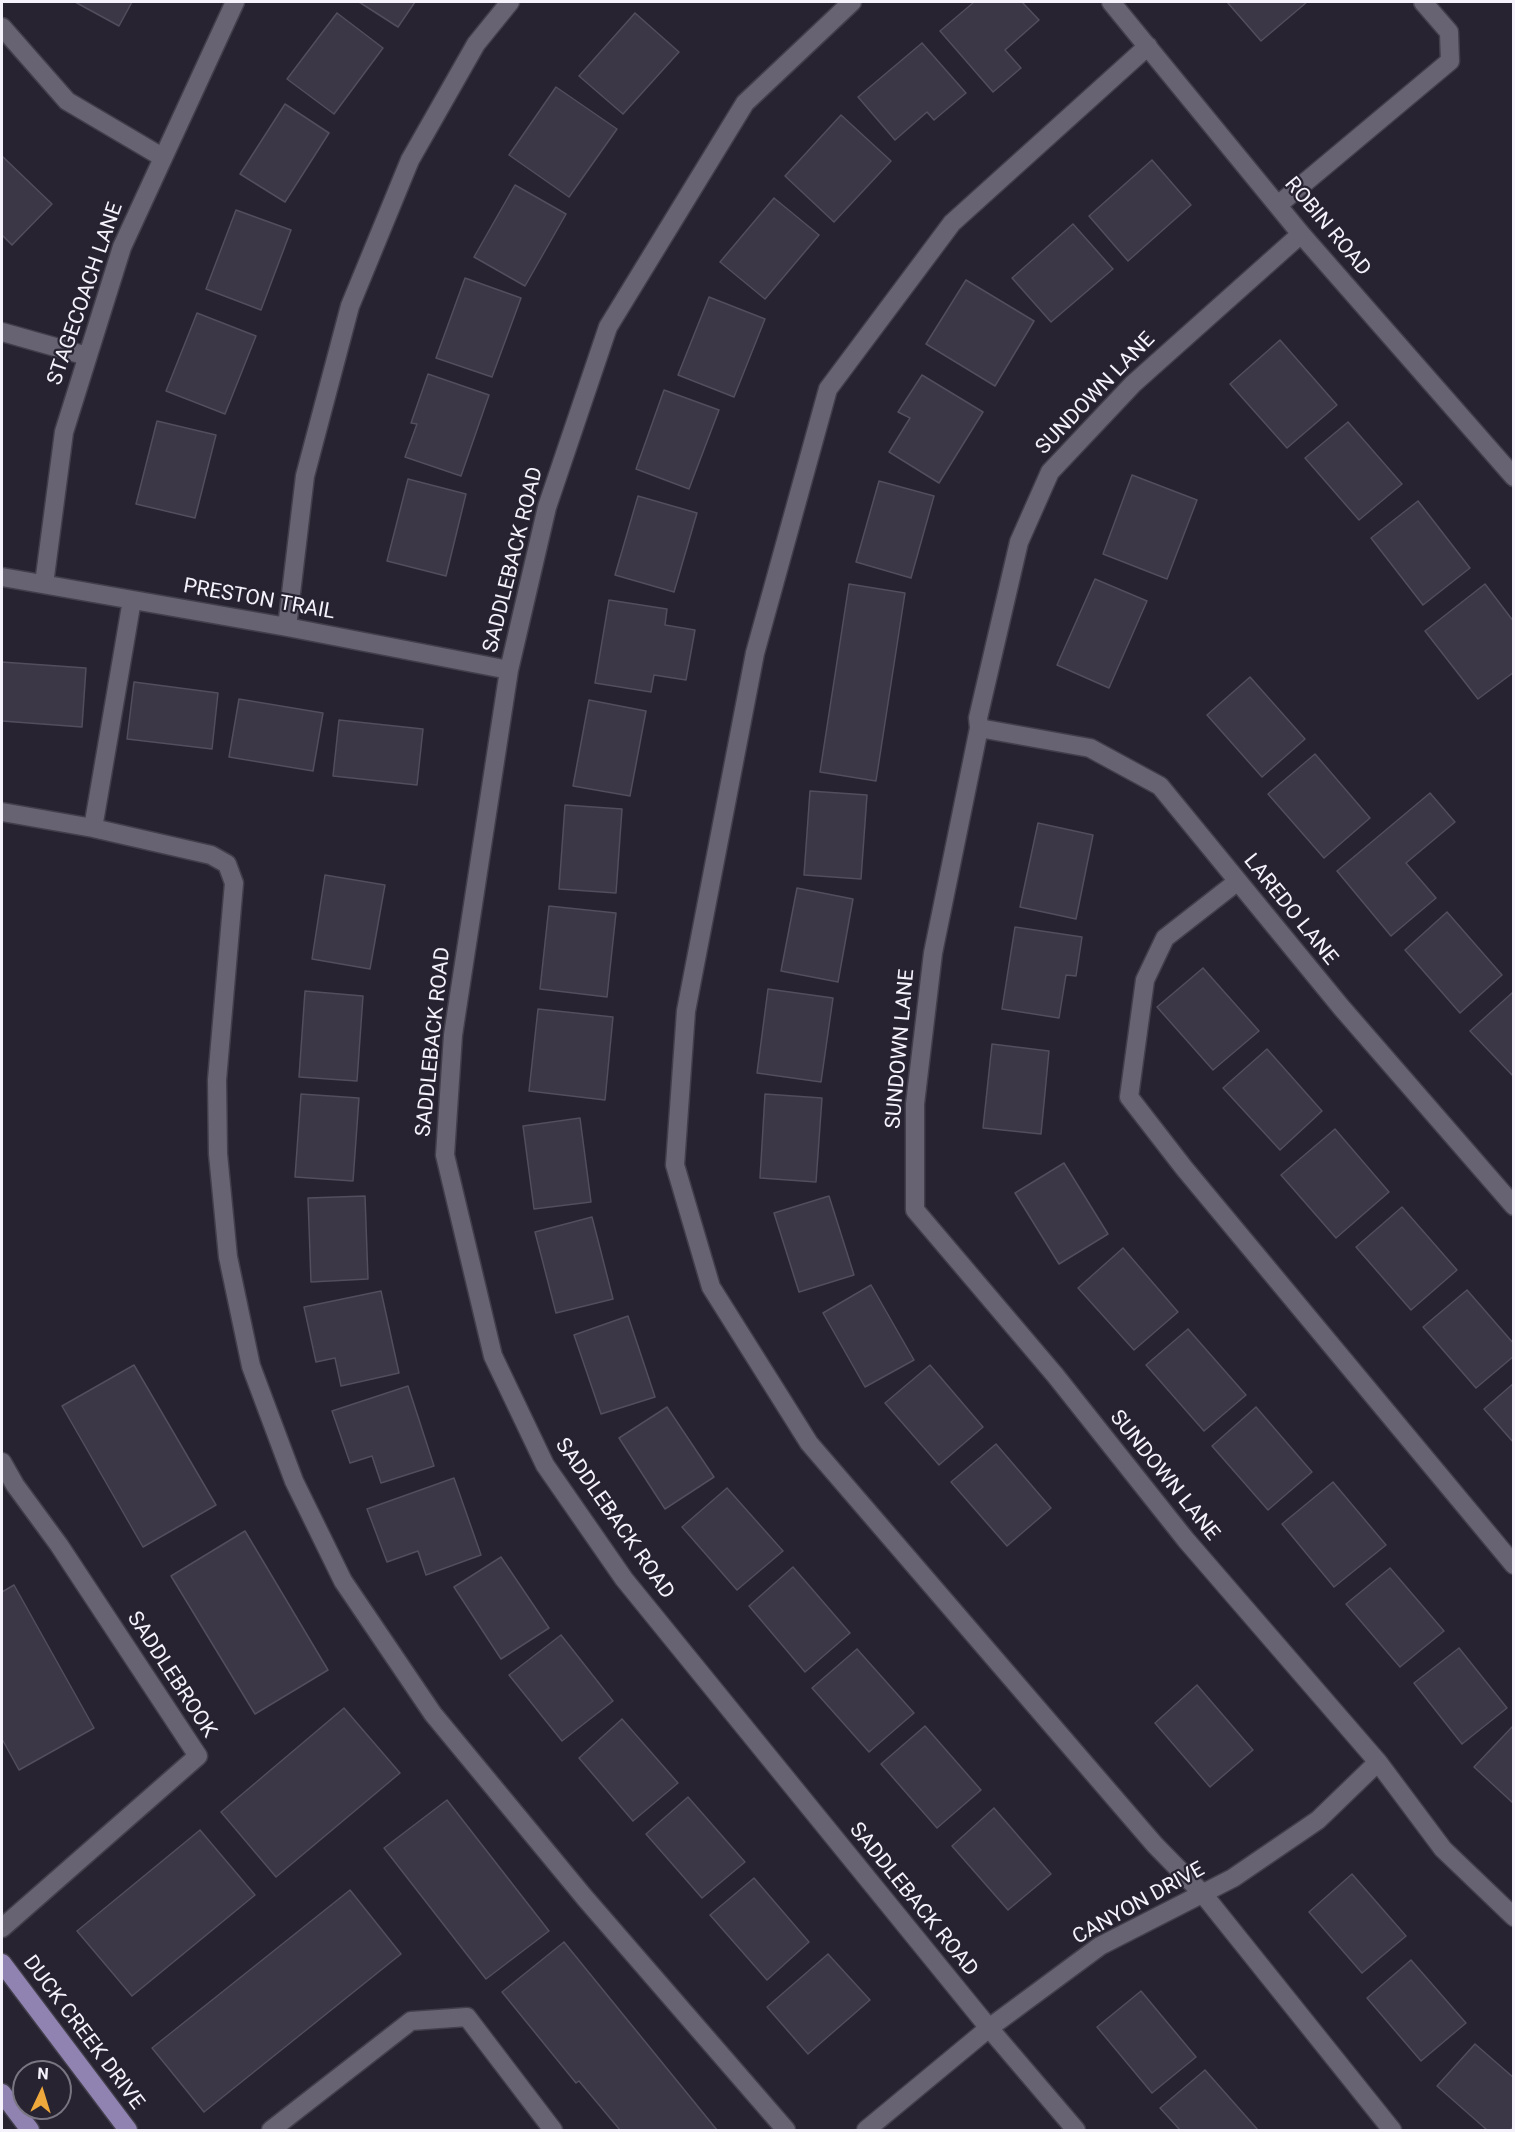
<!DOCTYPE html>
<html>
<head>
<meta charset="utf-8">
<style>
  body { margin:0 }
  #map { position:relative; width:1515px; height:2132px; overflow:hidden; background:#272331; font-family:Roboto,sans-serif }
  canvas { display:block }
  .frame { position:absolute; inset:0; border:3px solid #f5f2fc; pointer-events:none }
  .north { position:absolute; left:12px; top:2060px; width:60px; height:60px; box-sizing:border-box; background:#272331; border:2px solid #797682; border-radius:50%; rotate:4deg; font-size:16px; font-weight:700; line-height:24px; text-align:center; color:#f5f2fc }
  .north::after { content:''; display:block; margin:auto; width:21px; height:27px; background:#eea83c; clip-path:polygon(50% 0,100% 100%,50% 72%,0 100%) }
</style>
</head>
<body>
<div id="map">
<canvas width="1515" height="2132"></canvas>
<div class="frame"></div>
<div class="north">N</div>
</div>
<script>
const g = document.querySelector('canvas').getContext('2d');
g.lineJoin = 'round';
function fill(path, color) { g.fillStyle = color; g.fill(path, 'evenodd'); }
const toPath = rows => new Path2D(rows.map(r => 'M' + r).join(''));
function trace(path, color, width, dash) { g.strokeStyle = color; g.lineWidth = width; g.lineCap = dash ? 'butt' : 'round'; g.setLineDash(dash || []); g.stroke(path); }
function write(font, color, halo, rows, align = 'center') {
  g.font = font + ' Roboto,sans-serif'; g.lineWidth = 4.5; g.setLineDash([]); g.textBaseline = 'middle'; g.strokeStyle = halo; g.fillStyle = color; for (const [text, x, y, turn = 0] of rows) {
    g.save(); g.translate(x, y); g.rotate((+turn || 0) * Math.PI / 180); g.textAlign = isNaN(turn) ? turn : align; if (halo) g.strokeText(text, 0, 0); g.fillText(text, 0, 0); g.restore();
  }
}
const building = toPath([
  [75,2,132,2,119,26,75,2],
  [359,2,415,2,398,27,359,2],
  [974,2,1022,2,1039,20,1005,50,1021,68,993,92,940,31,974,2],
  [1227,2,1307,2,1261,41,1227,2],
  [337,13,383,48,334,114,287,79,337,13],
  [635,13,679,52,623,114,579,76,635,13],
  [922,43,966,93,934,120,927,112,895,140,858,97,922,43],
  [556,87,617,129,569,197,509,155,556,87],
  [285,104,329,133,285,202,240,174,285,104],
  [841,115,891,161,834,222,785,176,841,115],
  [2,156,52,204,12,245,2,235,2,156],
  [1152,160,1191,205,1128,261,1089,216,1152,160],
  [515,185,566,214,525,286,474,257,515,185],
  [774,198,819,235,765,299,720,262,774,198],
  [236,210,291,230,261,310,206,289,236,210],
  [1073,224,1113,269,1051,322,1012,278,1073,224],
  [465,278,521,298,492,377,436,358,465,278],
  [966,280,1034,321,995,386,926,344,966,280],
  [709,297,765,319,734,397,678,375,709,297],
  [197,313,256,336,225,414,166,391,197,313],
  [1280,340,1337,405,1287,448,1230,384,1280,340],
  [428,374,489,395,461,476,405,457,417,424,411,423,428,374],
  [922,375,983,412,939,483,889,452,910,418,898,412,922,375],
  [664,390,719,410,689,489,636,469,664,390],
  [157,421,216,435,195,518,136,504,157,421],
  [1348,422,1402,484,1359,520,1305,458,1348,422],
  [1132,475,1197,500,1167,579,1103,554,1132,475],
  [408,479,466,494,446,576,387,561,408,479],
  [879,481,934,496,911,578,856,562,879,481],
  [638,496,697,513,674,592,615,575,638,496],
  [1418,501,1470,568,1423,605,1371,538,1418,501],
  [1095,579,1147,601,1109,688,1057,665,1095,579],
  [849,584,905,593,876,781,820,772,849,584],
  [1485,584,1514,622,1514,672,1478,699,1425,631,1485,584],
  [609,600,667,609,665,625,695,630,686,680,654,675,651,692,595,683,609,600],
  [2,662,86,668,82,727,2,721,2,662],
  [1250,677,1305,739,1262,777,1207,715,1250,677],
  [134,682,218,693,212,749,127,739,134,682],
  [239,699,323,713,313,771,229,757,239,699],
  [589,700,646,711,630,796,573,786,589,700],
  [339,720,423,729,417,785,333,776,339,720],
  [1315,754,1370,818,1324,858,1268,794,1315,754],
  [810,791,867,795,861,879,804,875,810,791],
  [1430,793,1455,822,1406,863,1436,898,1391,936,1337,871,1430,793],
  [565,805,622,809,616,893,559,889,565,805],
  [1038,823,1093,835,1076,919,1020,907,1038,823],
  [325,875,385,885,370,969,312,959,325,875],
  [797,888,853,899,838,982,781,971,797,888],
  [549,906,616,913,607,997,540,989,549,906],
  [1447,912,1502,975,1460,1013,1405,950,1447,912],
  [1015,927,1082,937,1076,976,1066,975,1059,1018,1002,1009,1015,927],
  [1203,968,1259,1031,1213,1070,1157,1007,1203,968],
  [768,989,833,998,821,1082,757,1073,768,989],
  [305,991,363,996,357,1081,299,1077,305,991],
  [1512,993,1514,995,1514,1077,1470,1031,1512,993],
  [538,1009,613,1017,605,1100,529,1091,538,1009],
  [992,1044,1049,1051,1041,1134,983,1128,992,1044],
  [1267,1049,1322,1111,1280,1150,1223,1088,1267,1049],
  [301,1094,359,1098,353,1181,295,1177,301,1094],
  [765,1094,822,1098,816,1182,760,1178,765,1094],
  [580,1118,591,1202,534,1209,523,1126,580,1118],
  [1335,1129,1389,1192,1336,1238,1281,1175,1335,1129],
  [1064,1163,1108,1234,1059,1264,1015,1193,1064,1163],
  [365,1196,368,1279,311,1282,308,1198,365,1196],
  [829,1196,854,1275,799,1292,774,1213,829,1196],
  [1402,1207,1457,1270,1411,1310,1356,1247,1402,1207],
  [592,1217,613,1299,556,1313,535,1232,592,1217],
  [1123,1248,1178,1312,1134,1350,1078,1288,1123,1248],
  [871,1285,914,1360,865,1387,823,1313,871,1285],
  [1467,1290,1514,1344,1514,1356,1476,1388,1423,1327,1467,1290],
  [381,1291,399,1373,341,1386,335,1358,316,1362,304,1307,381,1291],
  [628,1316,655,1397,601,1414,574,1335,628,1316],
  [1188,1329,1246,1395,1204,1431,1146,1365,1188,1329],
  [134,1365,216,1505,143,1547,62,1406,134,1365],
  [930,1365,983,1427,939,1465,885,1403,930,1365],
  [1514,1383,1514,1443,1484,1409,1514,1383],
  [408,1386,434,1466,381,1483,372,1456,350,1463,332,1411,408,1386],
  [667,1407,714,1477,665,1509,619,1438,667,1407],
  [1256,1407,1312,1472,1268,1510,1212,1446,1256,1407],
  [996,1444,1051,1508,1007,1546,951,1482,996,1444],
  [454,1478,481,1555,426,1575,418,1551,387,1562,367,1509,454,1478],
  [1333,1482,1386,1545,1334,1587,1282,1524,1333,1482],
  [727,1488,783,1551,737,1590,682,1527,727,1488],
  [245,1531,328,1670,255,1714,171,1576,245,1531],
  [501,1557,549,1628,501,1659,454,1587,501,1557],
  [793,1567,850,1633,805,1672,749,1606,793,1567],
  [1390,1568,1444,1631,1400,1667,1346,1604,1390,1568],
  [14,1585,94,1728,19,1770,2,1739,2,1592,14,1585],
  [561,1635,613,1701,562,1741,509,1675,561,1635],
  [1459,1648,1507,1708,1462,1744,1414,1683,1459,1648],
  [857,1649,914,1713,869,1752,812,1688,857,1649],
  [1197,1685,1253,1750,1210,1787,1155,1723,1197,1685],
  [344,1708,400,1773,276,1877,221,1812,344,1708],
  [622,1719,678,1783,633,1821,579,1758,622,1719],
  [925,1726,981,1790,937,1828,881,1764,925,1726],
  [1513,1726,1514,1727,1514,1804,1474,1767,1513,1726],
  [688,1797,745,1862,702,1898,646,1834,688,1797],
  [447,1800,549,1931,486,1979,384,1848,447,1800],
  [994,1808,1051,1874,1008,1910,952,1846,994,1808],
  [200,1830,255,1895,132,1996,77,1931,200,1830],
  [1352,1874,1406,1936,1362,1973,1309,1912,1352,1874],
  [754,1878,809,1942,767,1980,710,1915,754,1878],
  [350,1890,401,1954,204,2112,152,2048,350,1890],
  [564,1942,717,2130,620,2130,579,2081,576,2083,502,1992,564,1942],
  [828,1954,870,2000,808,2054,767,2007,828,1954],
  [1411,1960,1466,2023,1421,2061,1367,1998,1411,1960],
  [1141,1991,1196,2057,1152,2093,1097,2027,1141,1991],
  [1475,2044,1514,2078,1514,2126,1510,2130,1487,2130,1437,2086,1475,2044],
  [1205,2070,1258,2130,1180,2130,1160,2108,1205,2070]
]);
fill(building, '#3b3747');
trace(building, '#524e5e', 1.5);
const minor = toPath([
  [852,2,745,103,608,327,547,507,509,670,453,1035,445,1155,493,1356,545,1465,624,1579,989,2028,1076,2130],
  [1111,2,1301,234,1514,477],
  [2,27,67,101,162,157],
  [1148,46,952,223,828,389,755,653,686,1011,675,1165,711,1287,809,1443,1155,1845,1203,1894,1392,2130],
  [1278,205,1450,61,1449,32,1423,2],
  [1301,234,1133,384,1050,472,1019,542,978,718,979,728,933,953,915,1104,915,1210,1055,1375,1186,1540,1378,1762,1443,1849,1514,1917],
  [2,332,87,356],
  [2,577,287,627,509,670],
  [44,584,64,432,122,247,235,2],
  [287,627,305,476,350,306,410,160,476,44,510,2],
  [979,728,1090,748,1160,786,1341,1007,1514,1206],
  [2,812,93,828,211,855,227,864,234,883,217,1080,218,1154,228,1257,251,1366,294,1481,343,1581,433,1714,585,1898,786,2130],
  [93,828,132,600],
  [1238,881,1165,938,1145,980,1129,1097,1184,1168,1514,1565],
  [2,1462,15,1485,59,1545,198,1756,2,1928],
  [271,2130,411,2021,467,2017,553,2130],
  [866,2130,989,2028,1100,1946,1233,1878,1318,1820,1378,1762]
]);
const major = toPath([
  [2,1963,128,2130],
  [2,2093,30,2130]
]);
trace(minor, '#423f4b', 21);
trace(major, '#423f4b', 21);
trace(minor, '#676373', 18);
trace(major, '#9183b1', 18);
write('21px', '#f5f2fc', '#272331', [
  ["ROBIN ROAD",1327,227,50],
  ["STAGECOACH LANE",86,294,-71],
  ["SUNDOWN LANE",1096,394,-46],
  ["SADDLEBACK ROAD",514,560,-76],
  ["PRESTON TRAIL",259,600,10],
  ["LAREDO LANE",1290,910,51],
  ["SADDLEBACK ROAD",434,1042,-84],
  ["SUNDOWN LANE",901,1049,-85],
  ["SUNDOWN LANE",1164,1476,51],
  ["SADDLEBACK ROAD",614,1519,55],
  ["SADDLEBROOK",171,1675,57],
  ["SADDLEBACK ROAD",913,1900,51],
  ["CANYON DRIVE",1139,1904,-29],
  ["DUCK CREEK DRIVE",83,2033,53]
]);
</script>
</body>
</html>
